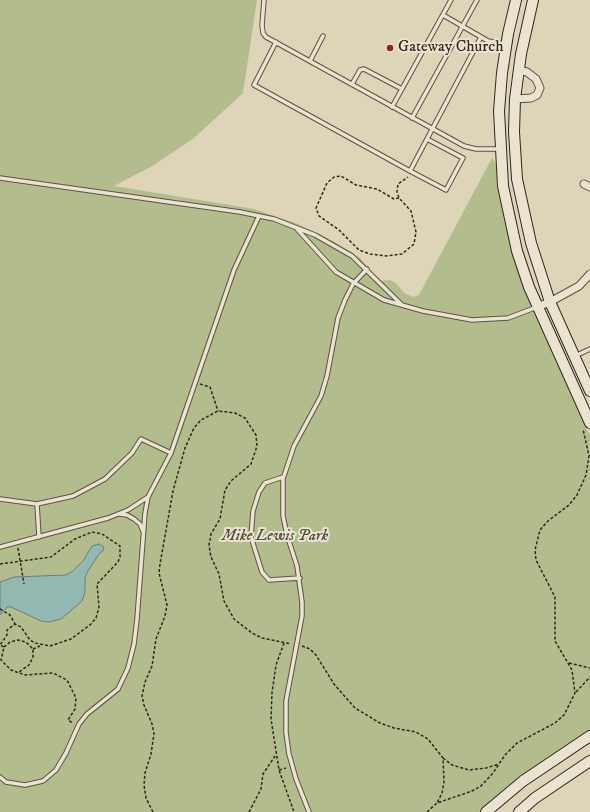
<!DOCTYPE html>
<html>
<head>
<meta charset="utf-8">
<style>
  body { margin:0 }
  canvas { display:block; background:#ded4b7 }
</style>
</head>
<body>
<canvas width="590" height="812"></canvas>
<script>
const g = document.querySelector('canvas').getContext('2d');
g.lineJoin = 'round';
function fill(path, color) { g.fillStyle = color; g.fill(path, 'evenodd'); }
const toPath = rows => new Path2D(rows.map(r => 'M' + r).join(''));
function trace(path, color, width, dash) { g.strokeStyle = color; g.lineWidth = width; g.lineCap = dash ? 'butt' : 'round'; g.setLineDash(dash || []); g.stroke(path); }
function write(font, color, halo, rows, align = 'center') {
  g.font = font + ' "IM FELL DW Pica",serif'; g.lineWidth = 4; g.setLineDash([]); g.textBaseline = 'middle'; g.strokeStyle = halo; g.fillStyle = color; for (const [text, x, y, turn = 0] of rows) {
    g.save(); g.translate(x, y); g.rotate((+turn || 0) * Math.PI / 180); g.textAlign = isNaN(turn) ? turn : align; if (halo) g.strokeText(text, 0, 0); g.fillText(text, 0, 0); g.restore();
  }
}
fill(toPath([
  [0,0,257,0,243,93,194,138,154,165,114,186,254,209,296,223,333,241,360,258,379,281,390,280,396,283,404,293,413,297,419,295,492,158,496,164,507,228,519,274,540,326,590,436,590,731,536,765,479,812,0,812]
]), '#b3bc8d');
const water = toPath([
  [99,544,104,547,103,551,99,554,88,571,85,578,85,592,82,601,61,619,49,622,41,621,11,607,7,607,0,615,0,582,14,577,66,575,73,571,83,561,92,546,99,544]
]);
fill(water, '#93b8b2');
trace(water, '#6c7e77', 1);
const service = toPath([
  [264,0,262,25,263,33,266,37,464,146,476,149,499,149],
  [443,15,488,41,505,44],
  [276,42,254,85,410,171],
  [310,61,323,36],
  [352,84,360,70,364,69,402,89],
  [392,107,451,0],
  [412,118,477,0],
  [427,139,463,158,446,190,410,171,481,37],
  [0,178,240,212,274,219,315,235,352,256,401,304],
  [297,229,336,272,384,300,423,311,472,320,508,318,537,307],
  [575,356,590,349],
  [283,477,265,483,259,492,253,511,251,537,262,572,269,580,300,578],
  [0,499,37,504,73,496,105,479,132,453,141,439,171,453],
  [37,504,39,537],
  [119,514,127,515,134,519,140,524,143,531],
  [0,547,108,518,128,510,148,497],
  [0,777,6,782,25,785,43,781,56,770,66,753,79,724,87,714,118,689,128,668,134,644,137,619,145,513,148,497,171,453,234,270,259,216],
  [309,812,296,779,289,754,286,733,286,701,302,616,302,602,297,566,287,535,283,516,283,479,294,446,321,396,327,376,338,318,345,300,353,284,367,269]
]);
const minor = toPath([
  [515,99,531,98,537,95,540,88,536,79,527,72,518,70],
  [584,184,590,187],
  [537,307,550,302,579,286,590,274]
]);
const secondary = toPath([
  [516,0,508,34,502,73,499,111,503,186,517,251,529,287,590,423],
  [533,0,521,54,515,99,514,132,517,179,531,243,550,302,590,391],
  [486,812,523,781,590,736],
  [519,812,535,798,590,761]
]);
trace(service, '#5d5244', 5.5);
trace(minor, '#5d5244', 9);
trace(secondary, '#32261e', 12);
trace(toPath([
  [399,198,394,199,377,189,356,185,341,176,334,177,327,183,316,208,319,216,339,230,359,250,370,254,386,256,402,254,414,244,416,232,411,211,399,198,397,192,398,184,408,177],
  [200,384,210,387,218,411],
  [18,548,24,584],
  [0,564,51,557,75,539,92,532,102,534,120,546,120,557,118,562,97,584,99,607,96,618,91,624,71,639,50,646,35,643,30,640,21,627,15,624,7,630,7,635,0,645,4,647,1,660,11,670,25,675,53,673,67,680,76,698,75,709,68,720,73,723],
  [0,609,10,615,15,624],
  [284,643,276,665,272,693,271,719,279,770,294,812],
  [302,646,310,649,316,655,334,684,355,708,380,723,394,728,416,732,428,739,443,758,444,782,442,793,437,803],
  [4,647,10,642,18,640,26,642,33,649,33,657,29,665,19,672],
  [33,649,40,646],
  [569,663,590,668],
  [576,692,590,677],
  [443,758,452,765,469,770,486,768,499,764],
  [279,770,286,768],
  [153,812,146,798,144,785,145,773,151,754,154,734,152,724,144,705,142,696,145,682,152,666,156,639,165,616,167,605,159,573,160,564,173,491,185,448,194,428,201,420,218,411,235,413,245,418,256,435,257,446,251,464,231,481,225,490,220,519,211,534,209,545,211,557,219,574,224,601,234,619,252,633,262,638,291,644],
  [249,812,261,789,263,774,275,756],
  [427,812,437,803,472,791,481,786,493,773,505,755,517,743,555,723,564,715,575,693,572,670,555,641,555,597,536,560,535,550,540,530,548,521,569,505,577,495,586,475,589,456,583,429]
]), '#32261e', 1.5, [3, 2]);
trace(service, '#eae3d0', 3.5);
trace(minor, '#eae3d0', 7);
trace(secondary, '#eae3d0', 10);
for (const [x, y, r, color] of [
  [390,48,4,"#8f2418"]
]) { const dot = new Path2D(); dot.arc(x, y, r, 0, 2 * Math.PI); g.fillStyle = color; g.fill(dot); trace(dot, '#eae3d0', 1.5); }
write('16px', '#32261e', '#eae3d0', [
  ["Gateway Church",398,48]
], 'left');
write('italic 16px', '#524c3a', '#eae3d0', [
  ["Mike Lewis Park",275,537]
]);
</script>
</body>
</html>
